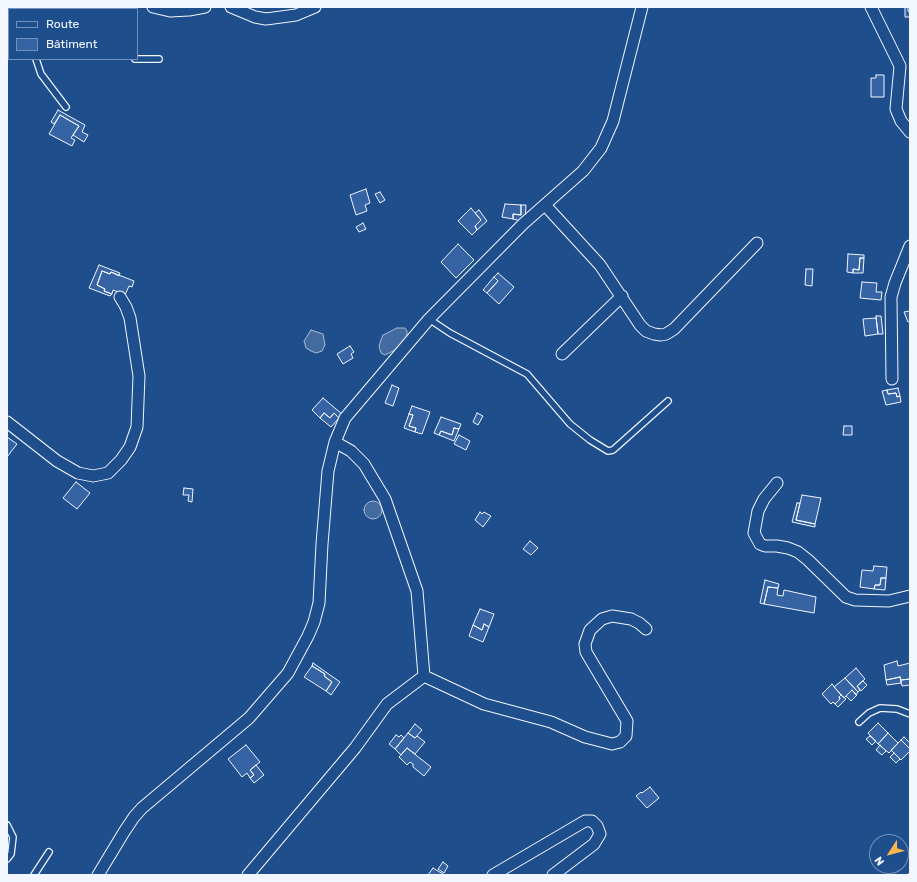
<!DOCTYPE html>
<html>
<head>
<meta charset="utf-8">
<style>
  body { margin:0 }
  #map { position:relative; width:917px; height:882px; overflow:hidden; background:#1f4e8c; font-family:Rubik,sans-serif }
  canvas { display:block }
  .frame { position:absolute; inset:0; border:8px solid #f2f6ff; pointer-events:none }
  .legend { position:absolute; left:8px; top:8px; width:130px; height:52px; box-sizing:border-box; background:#1f4e8c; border:1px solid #7391ba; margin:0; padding:5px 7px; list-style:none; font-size:12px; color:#f2f6ff }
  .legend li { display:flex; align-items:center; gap:8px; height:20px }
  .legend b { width:20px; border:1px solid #7391ba }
  .north { position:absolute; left:869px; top:834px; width:40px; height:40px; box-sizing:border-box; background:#1f4e8c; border:1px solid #7391ba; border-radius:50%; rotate:234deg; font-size:11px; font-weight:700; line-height:16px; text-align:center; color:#f2f6ff }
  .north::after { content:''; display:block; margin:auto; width:14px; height:18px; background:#ffb74d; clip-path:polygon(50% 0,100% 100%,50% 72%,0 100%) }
</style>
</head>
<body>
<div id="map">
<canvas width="917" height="882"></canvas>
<div class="frame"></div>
<ul class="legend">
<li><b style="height:5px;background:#1f4e8c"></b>Route</li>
<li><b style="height:11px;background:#3563a3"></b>Bâtiment</li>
</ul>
<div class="north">N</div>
</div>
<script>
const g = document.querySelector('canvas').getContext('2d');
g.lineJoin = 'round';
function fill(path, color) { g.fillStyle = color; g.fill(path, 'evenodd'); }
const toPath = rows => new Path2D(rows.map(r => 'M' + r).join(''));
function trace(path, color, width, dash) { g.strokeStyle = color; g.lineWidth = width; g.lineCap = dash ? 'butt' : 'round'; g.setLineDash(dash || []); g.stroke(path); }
const water = toPath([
  [397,328,405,328,407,331,407,335,404,341,397,349,385,355,381,353,379,346,381,340,383,335,397,328],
  [311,330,323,334,325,345,322,351,316,353,311,351,306,348,304,341,311,330],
  '364 510a9 9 0 1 1 18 0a9 9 0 1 1-18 0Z'
]);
fill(water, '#446ba0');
trace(water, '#a8bbd7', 1);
const building = toPath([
  [905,7,908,7,908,11,910,12,910,17,905,17,905,7],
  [876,75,884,75,884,97,871,97,871,78,876,78,876,75],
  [58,110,85,125,82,132,88,135,84,142,73,135,79,126,60,115,54,124,51,122,58,110],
  [60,115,79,126,71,138,75,140,72,146,49,134,60,115],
  [366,189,370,203,365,205,367,211,356,215,350,195,366,189],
  [380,192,385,200,380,203,375,194,380,192],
  [505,204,521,205,521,215,513,214,513,219,502,217,505,204],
  [521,205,526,205,525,222,513,219,513,214,521,215,521,205],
  [471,208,481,220,475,226,477,230,472,235,458,221,471,208],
  [479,210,487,221,477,230,475,226,481,220,475,213,479,210],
  [363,223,366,229,359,232,356,227,363,223],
  [458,244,474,260,456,278,441,262,458,244],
  [848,254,864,255,864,258,860,258,859,270,853,269,853,273,847,272,848,254],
  [860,258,864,258,863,273,853,273,853,269,859,270,860,258],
  [99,265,120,273,119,276,111,272,110,274,102,271,97,285,105,289,104,291,112,294,110,296,89,288,99,265],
  [806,269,813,269,812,286,805,285,806,269],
  [102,271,110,274,111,272,134,281,132,287,129,286,125,295,113,290,112,294,104,291,105,289,97,285,102,271],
  [498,273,514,287,499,304,487,293,498,281,494,277,498,273],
  [494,277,498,281,487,293,483,290,494,277],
  [862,282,877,283,876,292,882,292,881,300,860,298,862,282],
  [910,311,910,321,908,322,904,312,910,311],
  [876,316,881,316,883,334,878,334,876,316],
  [876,318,878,334,865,336,863,319,876,318],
  [350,346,354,352,351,354,353,358,343,364,337,354,350,346],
  [392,385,399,388,393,406,385,403,392,385],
  [898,388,900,396,897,397,896,393,888,394,887,390,898,388],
  [887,390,888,394,896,393,897,397,900,396,901,402,886,405,882,391,887,390],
  [323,398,342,414,339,418,334,413,330,418,324,413,320,418,312,410,323,398],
  [412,406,430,412,422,434,415,432,416,428,409,426,413,415,409,414,412,406],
  [324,413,330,418,334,413,339,418,331,427,320,418,324,413],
  [477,413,483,416,478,425,473,422,477,413],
  [409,414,413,415,409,426,416,428,415,432,404,428,409,414],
  [441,417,461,424,459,429,454,428,452,435,441,431,439,435,434,433,441,417],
  [844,426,852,426,852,435,843,435,844,426],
  [454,428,459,429,454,441,439,435,441,431,452,435,454,428],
  [459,435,470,441,466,450,454,444,459,435],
  [7,437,17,444,7,457,7,437],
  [76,482,90,493,77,509,63,498,76,482],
  [184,488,193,489,192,502,188,501,189,495,183,495,184,488],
  [802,495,821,498,815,524,796,520,802,495],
  [797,503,800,503,796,520,815,524,815,527,792,522,797,503],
  [480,512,482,514,484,512,491,516,483,527,475,520,480,512],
  [530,541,538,548,531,555,523,549,530,541],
  [874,566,887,567,886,578,881,578,880,585,875,585,874,589,860,587,862,570,873,571,874,566],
  [881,578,886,578,885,590,874,589,875,585,880,585,881,578],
  [765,580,779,584,778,588,768,587,764,604,760,603,765,580],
  [768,587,778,588,777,595,783,596,784,590,816,597,814,613,764,604,768,587],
  [480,609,494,614,489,627,484,624,482,630,473,625,480,609],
  [484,624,489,627,483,642,469,636,473,625,482,630,484,624],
  [897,661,898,666,910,663,910,679,901,680,900,677,886,680,884,665,897,661],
  [313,663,340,682,331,695,326,691,332,682,324,676,325,674,312,666,313,663],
  [312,666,325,674,324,676,332,682,326,691,304,677,312,666],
  [856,668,865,679,857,686,860,690,858,692,845,678,856,668],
  [900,677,901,683,887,685,886,680,900,677],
  [845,678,858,692,856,695,852,690,844,698,834,687,845,678],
  [910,679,910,685,902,686,901,680,910,679],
  [863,681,867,685,861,691,857,686,863,681],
  [832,684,841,695,839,697,840,699,835,704,833,702,831,704,822,694,832,684],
  [852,690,857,695,851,701,846,696,852,690],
  [841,695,846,699,838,707,835,704,840,699,839,697,841,695],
  [878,723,888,733,878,744,868,733,878,723],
  [415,724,422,730,415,738,408,733,415,724],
  [408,733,415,738,417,736,425,742,415,754,407,748,401,755,395,749,408,733],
  [888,733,898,743,889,753,878,744,888,733],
  [396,735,399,737,401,735,404,738,395,749,389,744,396,735],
  [870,736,876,741,872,745,866,739,870,736],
  [904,737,910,743,910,749,901,740,904,737],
  [901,740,910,749,910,751,901,760,891,750,901,740],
  [246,745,260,762,250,770,254,775,250,778,247,773,242,777,228,759,246,745],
  [880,745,886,751,882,755,876,750,880,745],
  [407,748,431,767,424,776,413,767,413,764,410,762,407,765,399,757,407,748],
  [894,753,900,759,896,763,890,757,894,753],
  [256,765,264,775,254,783,250,778,254,775,250,770,256,765],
  [650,787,659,798,647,808,636,796,641,792,642,793,650,787],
  [443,862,448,866,444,873,438,869,443,862],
  [433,868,443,874,442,875,428,875,433,868]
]);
fill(building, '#3563a3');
trace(building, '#f2f6ff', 1);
const lane = toPath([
  [35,9,35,7],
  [127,9,127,7],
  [36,59,41,74,66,107],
  [135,59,159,59],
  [429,319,450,333,527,374,570,424,590,440,608,451,613,450,668,401],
  [859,722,869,713,880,708,897,709,910,714],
  [7,825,13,837,11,854,7,859],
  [34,875,49,852]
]);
const street = toPath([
  [153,7,170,11,189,10,205,7],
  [231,7,255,17,266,19,296,15,315,7],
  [871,7,900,66,896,109,901,121,910,132],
  [545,205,600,265,640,325,646,331,654,334,661,335,666,334,674,329,757,243],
  [562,354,622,296],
  [892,379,891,297,895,283,910,246],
  [7,422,57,461,78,473,93,476,108,473,121,460,130,447,137,427,139,376,130,318,126,307,120,297],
  [335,442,351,451,364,464,385,499,417,591,424,676],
  [777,483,764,499,758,511,754,533,760,544,765,546,777,546,788,548,798,552,808,560,846,597,855,600,889,601,910,596],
  [424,676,484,704,551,722,585,737,612,744,620,742,626,736,627,721,586,652,585,644,590,630,602,619,612,616,631,619,639,623,646,629],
  [98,875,124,832,134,817,142,808,249,718,288,673,308,636,314,622,319,603,322,544,328,471,335,442,345,418,429,319,523,224,583,171,601,148,613,121,642,7],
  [248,875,355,748,387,704,424,676],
  [493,875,585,821,592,821,597,826,600,834,594,844,553,875]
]);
const secondary = toPath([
  [896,875,910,860]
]);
trace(lane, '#f2f6ff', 8);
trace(street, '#f2f6ff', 13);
trace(secondary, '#f2f6ff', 18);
trace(lane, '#1f4e8c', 5.5);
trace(street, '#1f4e8c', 11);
trace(secondary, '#1f4e8c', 16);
</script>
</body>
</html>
